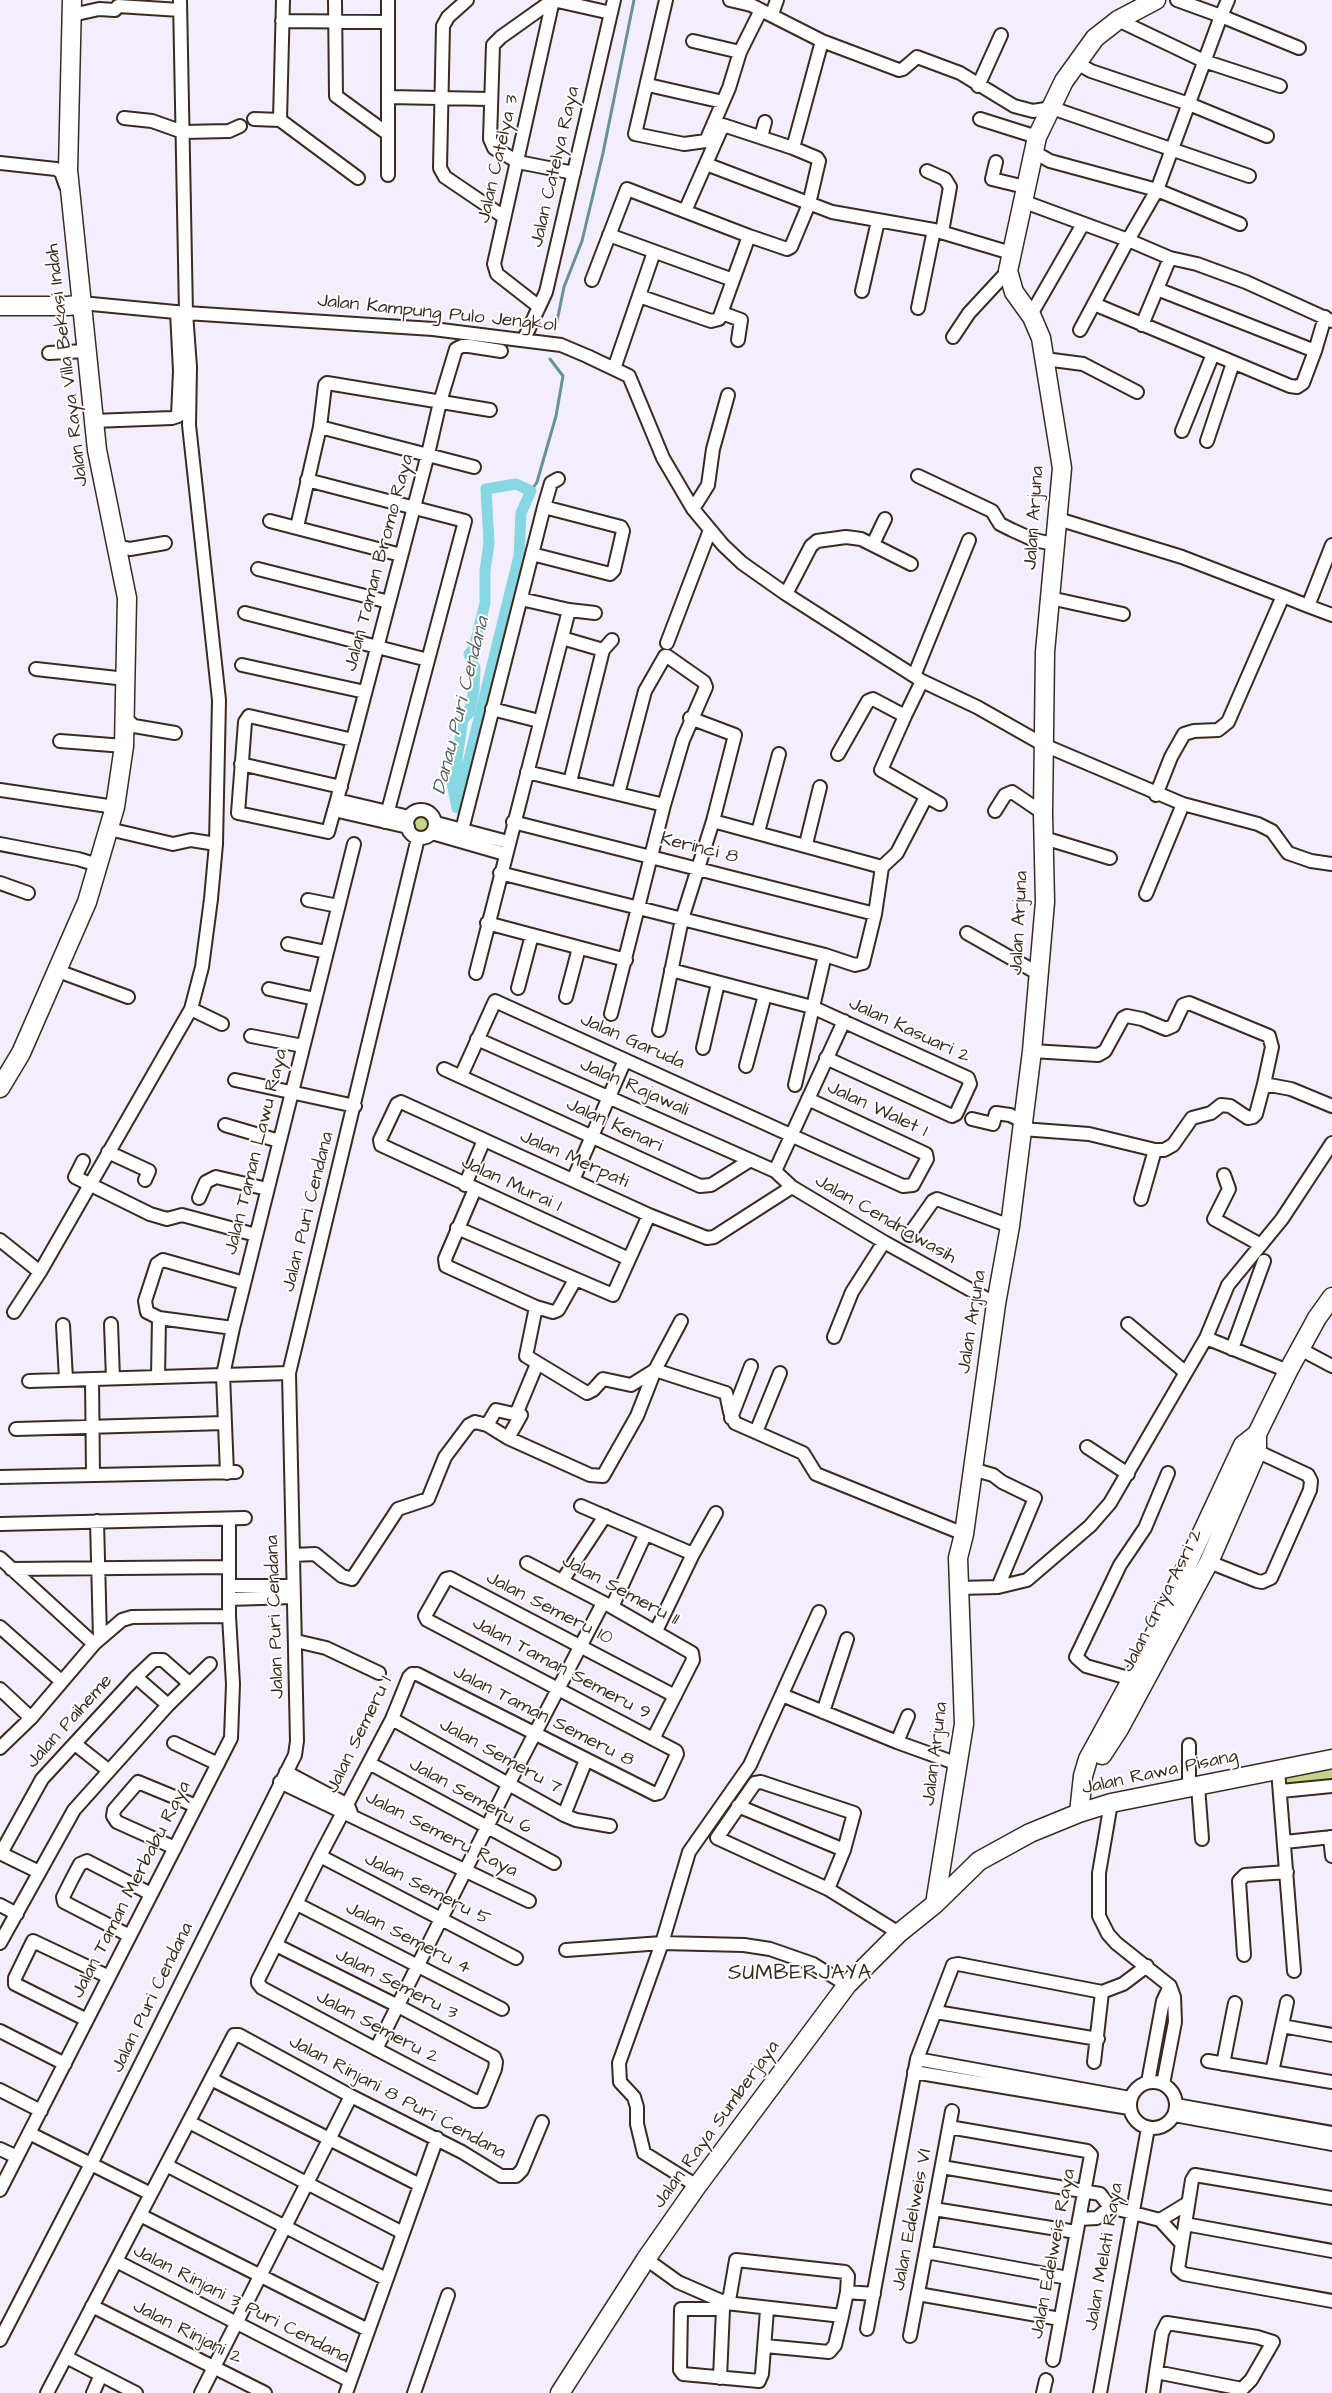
<!DOCTYPE html>
<html>
<head>
<meta charset="utf-8">
<style>
  body { margin:0 }
  canvas { display:block; background:#f2eefe }
</style>
</head>
<body>
<canvas width="1332" height="2393"></canvas>
<script>
const g = document.querySelector('canvas').getContext('2d');
g.lineJoin = 'round';
function fill(path, color) { g.fillStyle = color; g.fill(path, 'evenodd'); }
const toPath = rows => new Path2D(rows.map(r => 'M' + r).join(''));
function trace(path, color, width, dash) { g.strokeStyle = color; g.lineWidth = width; g.lineCap = dash ? 'butt' : 'round'; g.setLineDash(dash || []); g.stroke(path); }
function write(font, color, halo, rows, align = 'center') {
  g.font = font + ' "Architects Daughter",sans-serif'; g.lineWidth = 4; g.setLineDash([]); g.textBaseline = 'middle'; g.strokeStyle = halo; g.fillStyle = color; for (const [text, x, y, turn = 0] of rows) {
    g.save(); g.translate(x, y); g.rotate((+turn || 0) * Math.PI / 180); g.textAlign = isNaN(turn) ? turn : align; if (halo) g.strokeText(text, 0, 0); g.fillText(text, 0, 0); g.restore();
  }
}
fill(toPath([
  '408 824a13 13 0 1 1 26 0a13 13 0 1 1-26 0Z',
  [1332,1759,1332,1786,1281,1791,1278,1770]
]), '#c3d488');
trace(toPath([
  [555,331,564,287,582,241,603,153,634,0],
  [501,487,516,484,531,491,537,482,556,416,563,376,550,359]
]), '#699294', 3);
trace(toPath([
  [516,484,531,491,521,513,519,556,457,808,452,782,457,778,457,758,463,719,469,713,474,690,475,668,469,654,474,648,485,603,485,571,489,543,486,489,516,484]
]), '#87d7e3', 11);
const street = toPath([
  [335,0,336,96,388,134],
  [467,0,448,17,443,26,440,168,445,177,504,217],
  [553,0,501,37,493,45,490,139,494,148,518,162,574,173],
  [553,0,611,13],
  [666,0,635,134,684,144,706,141,729,88,740,52,761,10],
  [730,0,751,5,822,41,899,70,903,69,917,57,960,73,1014,106,1033,111,1052,108,1249,176],
  [1228,0,1221,16,1299,48],
  [772,14,777,0],
  [72,15,99,9,115,10,118,6,180,10],
  [1118,20,1204,61,1280,86],
  [282,21,388,22],
  [693,41,740,52],
  [1075,62,1091,71,1189,104,1267,136],
  [648,85,723,102],
  [978,86,1001,35],
  [388,97,490,99],
  [124,118,152,121,183,132,229,131,240,126],
  [254,119,280,120,358,178],
  [980,119,1037,137],
  [280,120,283,0],
  [761,137,765,122],
  [793,148,822,41],
  [1034,152,1050,161,1157,190,1240,224],
  [996,162,992,179,1025,187],
  [0,163,56,169,61,172,66,186],
  [706,164,832,212,934,230,1011,253],
  [927,171,945,179,950,187,942,232],
  [388,175,388,0],
  [1022,201,1128,240,1157,190,1221,16,1177,0],
  [609,235,733,280],
  [592,280,627,189,749,236],
  [1157,289,1315,351],
  [862,291,878,221],
  [639,296,711,321,719,319,749,236,787,249,791,247,809,204,819,161,817,158,793,148,723,125,685,211],
  [81,303,186,313,433,329,561,345,587,356,629,376,663,458,693,509,723,545,742,563,786,594,922,681,977,707,1044,745,1183,804,1258,824,1272,831,1288,853,1311,861,1332,864],
  [1094,304,1290,386,1297,387,1303,383,1315,351,1325,317],
  [538,306,497,274,494,264,553,0],
  [918,308,934,230],
  [722,313,741,320,738,340],
  [1032,317,1033,311,1083,224],
  [1142,325,1170,258],
  [1080,330,1128,240,1170,258,1197,264,1246,282,1332,321],
  [953,337,969,313,1008,271],
  [524,339,546,292,614,0],
  [49,353,85,351],
  [1045,359,1083,364,1137,392],
  [616,363,654,252],
  [93,421,172,418,178,416,180,371,177,312],
  [320,427,474,467],
  [1182,431,1213,354],
  [1207,441,1233,363],
  [918,476,992,511,1000,524,1012,530,1034,540,1054,544],
  [307,480,465,521,385,822],
  [693,509,708,485,713,449,728,395],
  [1058,519,1182,557,1283,596],
  [270,521,401,555],
  [297,527,320,427,325,385,327,383,490,410],
  [873,544,885,519],
  [117,546,130,549,165,543],
  [532,554,610,574,614,570,623,531,621,527,544,507],
  [258,569,389,602],
  [786,594,811,546,817,541,846,537,861,539,911,564],
  [1050,598,1123,614],
  [521,599,569,610,595,613],
  [1308,606,1332,615],
  [245,613,428,660],
  [562,638,603,650],
  [667,643,710,530],
  [242,665,365,692],
  [36,669,126,679],
  [914,676,969,540],
  [492,709,539,721],
  [905,716,881,770,940,804],
  [125,718,134,726,175,733],
  [353,740,249,716,245,722,238,813,328,832,337,800,428,454,440,402,456,349,462,346,469,346,501,351],
  [60,741,124,746],
  [838,754,868,701,873,699,905,716,922,681],
  [241,764,341,787],
  [527,772,664,805],
  [570,782,603,650,612,640],
  [0,790,115,807],
  [1156,795,1171,757,1184,734,1194,731,1218,730,1228,722,1283,596,1308,606,1332,545],
  [337,800,409,817],
  '407 824a14 14 0 1 1 28 0a14 14 0 1 1-28 0Z',
  [334,810,408,827],
  [995,811,1005,795,1012,792,1043,813],
  [513,822,875,914],
  [436,823,508,842],
  [109,829,173,844,191,840,216,844],
  [462,830,544,507,551,483,558,479],
  [758,832,779,754],
  [432,833,505,854],
  [1044,838,1110,858],
  [0,844,78,859,98,865],
  [806,844,820,787],
  [882,867,897,853,926,797],
  [500,873,825,955,855,965,863,963,875,914,882,867,713,821],
  [0,883,28,893],
  [1146,894,1183,804],
  [308,900,338,906],
  [487,923,626,960],
  [967,933,1039,974],
  [288,944,326,952],
  [671,970,812,1007,968,1078,970,1084,956,1114,952,1116,826,1058],
  [58,971,128,997],
  [476,973,569,610],
  [518,988,532,935],
  [269,989,315,999],
  [566,997,579,948],
  [191,1009,222,1024],
  [611,1014,664,805,683,740,706,687,704,682,667,656,665,656,645,691,618,794],
  [659,1030,682,919,713,821,735,735,690,718],
  [251,1036,303,1046],
  [477,1039,775,1171],
  [703,1048,718,983],
  [1032,1051,1098,1055,1105,1051,1123,1018,1127,1016,1142,1019,1166,1029,1173,1026,1183,1005,1189,1003,1269,1036,1272,1047,1264,1084,1291,1089,1332,1106],
  [746,1066,765,995],
  [444,1069,700,1186,711,1185,749,1161],
  [461,1076,495,1001,903,1186,913,1185,927,1159,926,1154,808,1099],
  [235,1080,355,1106],
  [795,1085,825,955],
  [972,1119,993,1124,996,1113,1010,1115,1022,1121],
  [225,1125,279,1141],
  [1022,1129,1089,1134,1155,1150,1164,1150,1173,1145,1192,1118,1211,1113,1221,1105,1230,1106,1248,1118,1253,1117,1256,1114,1264,1084],
  [108,1152,149,1171,145,1180],
  [83,1161,75,1177,150,1214,167,1219,182,1215,256,1235],
  [1224,1175,1229,1189,1214,1219,1261,1245],
  [573,1180,625,1060],
  [465,1185,484,1140],
  [792,1187,775,1171,844,1021],
  [475,1189,445,1259,446,1266,536,1307,553,1312,558,1310,575,1280],
  [199,1198,206,1182,216,1177,267,1189],
  [1141,1199,1155,1150],
  [457,1228,613,1295,649,1215],
  [909,1235,933,1201,937,1199,1010,1226],
  [0,1240,40,1272],
  [629,1259,381,1145,380,1140,397,1104,401,1102,649,1215,707,1238,714,1237,792,1187,884,1242,996,1304],
  [536,1307,526,1356,587,1393,593,1390,603,1379,631,1385,655,1370,681,1321],
  [14,1312,40,1272,191,1009,202,967,211,899,216,844,219,700,189,425,190,367,186,313,180,0],
  [111,1324,113,1378],
  [1128,1324,1185,1372],
  [63,1325,66,1379],
  [233,1328,159,1318,147,1312,145,1301,157,1264,163,1260,244,1283],
  [834,1337,852,1292,884,1242],
  [1206,1338,1288,1371],
  [1232,1349,1264,1261],
  [1300,1349,1332,1366],
  [158,1377,159,1318],
  [92,1379,93,1475],
  [29,1381,289,1373],
  [517,1412,521,1415,508,1438,590,1475,603,1476,637,1416,655,1370,726,1393,730,1412,735,1423,803,1453,816,1474,964,1534],
  [731,1418,751,1366],
  [487,1425,508,1438],
  [16,1429,225,1423],
  [756,1432,780,1373],
  [1087,1447,1128,1474],
  [972,1469,993,1475,1002,1482,1035,1498,998,1587],
  [227,1473,223,1375,233,1328,354,844],
  [0,1477,236,1472],
  [581,1506,693,1554,656,1631],
  [97,1521,100,1638],
  [0,1524,245,1518],
  [693,1554,716,1513],
  [293,1555,315,1554,342,1576,352,1579,398,1509,428,1499,445,1457,469,1425,475,1422,487,1425,496,1410,514,1414,517,1412,537,1364],
  [0,1558,94,1644],
  [1209,1562,1257,1581,1262,1582,1271,1578,1310,1490,1311,1481,1308,1475,1250,1448],
  [527,1563,612,1607,692,1653,693,1660,653,1739],
  [11,1569,229,1567],
  [562,1581,605,1516],
  [229,1586,293,1586],
  [959,1588,998,1587,1027,1580,1090,1526,1110,1503,1206,1338,1228,1285,1282,1219,1332,1143],
  [229,1599,293,1597],
  [612,1607,645,1535],
  [0,1627,61,1681],
  [296,1641,326,1648,379,1673],
  [136,1677,168,1705],
  [1132,1679,1086,1666,1076,1657,1120,1565,1145,1528,1168,1473],
  [0,1689,31,1718],
  [782,1695,897,1742,958,1764],
  [823,1712,847,1639],
  [392,1719,564,1815,586,1760],
  [897,1742,908,1716],
  [174,1743,218,1764],
  [75,1744,108,1770],
  [1189,1745,1189,1788],
  [0,1748,31,1718,94,1644,122,1620,132,1617,229,1616],
  [369,1763,554,1863],
  [1278,1770,1294,1971],
  [286,1772,348,1805,351,1813],
  [280,1782,529,1901],
  [1198,1786,1202,1839],
  [1281,1791,1332,1786],
  [1111,1803,1099,1873,1099,1916,1108,1934,1116,1943,1170,1986,1174,1997,1175,2022,1163,2084],
  [738,1806,844,1850],
  [564,1815,576,1820,610,1826],
  [1330,1837,1332,1856],
  [1285,1842,1332,1837],
  [175,1848,117,1822,113,1816,114,1810,138,1782,196,1806],
  [0,1853,39,1872],
  [1,1853,42,1779,136,1677,154,1660,163,1660,189,1683],
  [320,1856,516,1958],
  [828,1889,844,1850,854,1813,761,1782,755,1783,717,1838,828,1889,899,1933],
  [297,1904,502,2009],
  [0,1905,17,1914],
  [130,1936,64,1902,63,1897,72,1879,80,1864,87,1861,151,1894],
  [0,1943,74,1810,168,1705,210,1664],
  [276,1945,398,2006,494,2057,496,2062,495,2069,482,2101,475,2101,376,2049,262,1988,258,1983,258,1980,320,1856,392,1719,409,1677,412,1674,417,1674,655,1794,659,1793,677,1754,676,1751,653,1739,427,1620,425,1616,446,1579,450,1578,675,1696],
  [566,1950,662,1943,744,1945,770,1949,813,1964,847,1985],
  [1244,1955,1239,1881,1245,1875,1287,1872],
  [936,2012,1098,2039],
  [87,2020,15,1984,15,1978,33,1941,109,1977],
  [1282,2026,1332,2035],
  [0,2031,65,2064],
  [376,2049,509,1783,603,1603],
  [917,2059,1130,2098],
  [1208,2061,1332,2082],
  [1094,2062,1102,1992],
  [1223,2064,1235,2003],
  [914,2072,1129,2108],
  [1272,2072,1287,2002],
  [211,2079,420,2185],
  '1130 2105a23 23 0 1 1 46 0a23 23 0 1 1-46 0Z',
  [1148,2082,1163,2001,1170,1986],
  [0,2090,41,2111],
  [1176,2105,1332,2133],
  [1174,2115,1332,2144],
  [189,2122,403,2233],
  [949,2127,1087,2151,1091,2155,1053,2360],
  [29,2133,151,2194],
  [0,2149,17,2157],
  [166,2165,386,2279],
  [942,2167,1100,2194,1110,2207,1160,2220,1182,2244],
  [697,2186,644,2153,637,2124,637,2107,634,2097,620,2082,619,2063,662,1943,689,1852,750,1765,819,1612],
  [0,2190,231,1738,233,1684,229,1616,229,1519],
  [1332,2198,1195,2175,1192,2180,1178,2269,1184,2274,1332,2301],
  [934,2209,1076,2232],
  [140,2215,368,2330],
  [1079,2219,1097,2218,1110,2207],
  [1160,2220,1188,2203],
  [1185,2224,1332,2251],
  [926,2252,1068,2278],
  [646,2259,678,2282,726,2303,842,2316,847,2292,874,2294],
  [116,2261,350,2381],
  [918,2294,1060,2319],
  [92,2306,265,2393],
  [723,2309,681,2309,680,2370,683,2374,759,2381,762,2374,767,2310],
  [867,2329,917,2059,953,1965,958,1964,1102,1992,1123,1984,1147,1966],
  [910,2336,952,2111],
  [0,2340,91,2164,295,1755,297,1741,289,1373,418,838],
  [765,2346,829,2352,835,2345,842,2316],
  [66,2357,136,2393],
  [720,2378,723,2309,730,2295,736,2260,845,2272,848,2276,847,2292],
  [47,2393,234,2035,239,2035,351,2096,462,2152,501,2176,516,2176,522,2170,542,2122],
  [93,2393,101,2375],
  [201,2393,351,2096],
  [346,2393,437,2138],
  [414,2393,448,2295],
  [1043,2393,1046,2380],
  [1100,2393,1148,2128],
  [1153,2393,1156,2372,1162,2333,1167,2323,1257,2337,1273,2342,1251,2380,1242,2389,1156,2372]
]);
const secondary = toPath([
  [0,306,67,306,78,305,81,299],
  [0,1088,21,1053,87,902,115,807,124,746,127,598,97,450,68,170,72,0],
  [1102,1755,1119,1729,1209,1562,1257,1452,1257,1434],
  [1079,1813,1083,1776,1088,1759,1145,1655,1243,1445,1257,1434,1288,1371,1317,1318,1332,1297],
  [935,1904,964,1724,958,1558,964,1534,996,1304,1010,1226,1032,1051,1045,902,1043,813,1045,652,1062,468,1041,338,1032,317,1014,292,1008,271,1037,137,1064,81,1095,38,1118,20,1156,0],
  [560,2393,646,2259,697,2186,847,1985,899,1933,935,1904,979,1861,1030,1833,1079,1813,1111,1803,1332,1759]
]);
trace(street, '#3b2a1e', 16);
trace(secondary, '#3b2a1e', 21);
trace(street, '#fff', 12);
trace(secondary, '#fff', 18);
write('19px', '#3b2a1e', '#fff', [
  ["Jalan Catelya 3",499,159,-77],
  ["Jalan Catelya Raya",556,167,-77],
  ["Jalan Kampung Pulo Jengkol",437,314,6],
  ["Jalan Raya Villa Bekasi Indah",68,365,-97],
  ["Jalan Arjuna",1035,518,-86],
  ["Jalan Taman Bromo Raya",380,563,-75],
  ["Kerinci 8",699,849,14],
  ["Jalan Arjuna",1020,923,-87],
  ["Jalan Kasuari 2",909,1031,25],
  ["Jalan Garuda",632,1042,24],
  ["Jalan Rajawali",634,1088,24],
  ["Jalan Walet 1",877,1110,25],
  ["Jalan Kenari",614,1126,25],
  ["Jalan Taman Lawu Raya",257,1152,-76],
  ["Jalan Merpati",574,1160,24],
  ["Jalan Murai 1",511,1185,25],
  ["Jalan Puri Cendana",309,1212,-76],
  ["Jalan Cendrawasih",885,1220,30],
  ["Jalan Arjuna",973,1322,-81],
  ["Jalan Semeru 11",620,1591,28],
  ["Jalan Griya Asri 2",1163,1601,-63],
  ["Jalan Semeru 10",549,1609,27],
  ["Jalan Puri Cendana",276,1617,-92],
  ["Jalan Taman Semeru 9",561,1669,28],
  ["Jalan Taman Semeru 8",543,1717,27],
  ["Jalan Paiheme",70,1722,-48],
  ["Jalan Semeru 1",360,1735,-64],
  ["Jalan Arjuna",936,1754,-83],
  ["Jalan Semeru 7",500,1757,29],
  ["Jalan Rawa Pisang",1160,1773,-12],
  ["Jalan Semeru 6",470,1797,29],
  ["Jalan Semeru Raya",441,1835,27],
  ["Jalan Taman Merbabu Raya",132,1890,-63],
  ["Jalan Semeru 5",427,1890,27],
  ["Jalan Semeru 4",408,1939,27],
  ["Jalan Semeru 3",396,1985,27],
  ["Jalan Puri Cendana",153,1998,-64],
  ["Jalan Semeru 2",377,2028,28],
  ["Jalan Rinjani 8 Puri Cendana",397,2098,28],
  ["Jalan Raya Sumberjaya",717,2125,-54],
  ["Jalan Edelweis VI",913,2220,-79],
  ["Jalan Edelweis Raya",1054,2254,-79],
  ["Jalan Melati Raya",1105,2257,-80],
  ["Jalan Rinjani 3 Puri Cendana",241,2305,27],
  ["Jalan Rinjani 2",187,2333,27]
]);
write('italic 20px', '#525e59', '#fff', [
  ["Danau Puri Cendana",462,706,-76]
]);
g.letterSpacing = '1px';
write('21px', '#3b2a1e', '#fff', [
  ["SUMBERJAYA",800,1975]
]);
g.letterSpacing = '0px';
</script>
</body>
</html>
